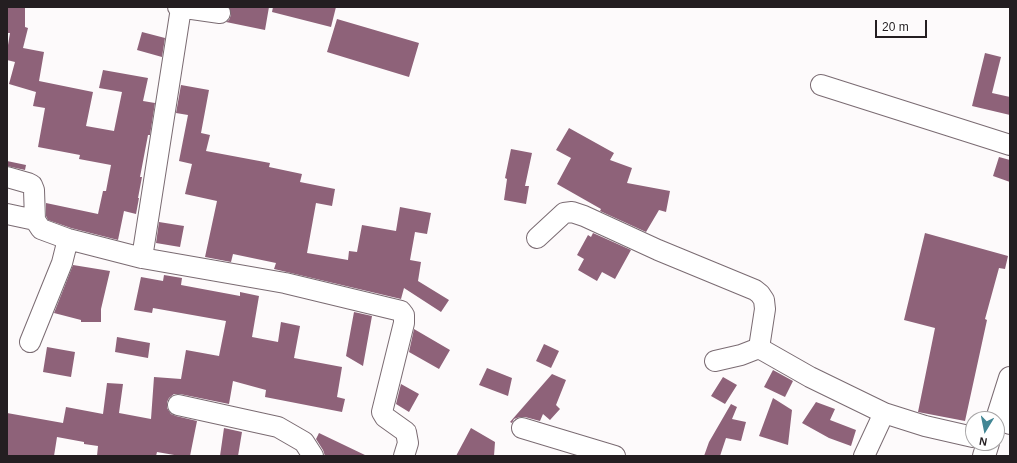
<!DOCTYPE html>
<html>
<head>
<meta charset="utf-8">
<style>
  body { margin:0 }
  #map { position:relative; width:1017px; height:463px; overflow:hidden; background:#fdfafb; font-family:Arial,sans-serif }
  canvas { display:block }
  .frame { position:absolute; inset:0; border:8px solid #241e21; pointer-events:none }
  .north { position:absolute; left:965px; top:411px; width:40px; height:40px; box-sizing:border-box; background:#fff; border:1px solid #a7a5a6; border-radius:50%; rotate:190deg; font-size:11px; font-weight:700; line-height:16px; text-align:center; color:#241e21 }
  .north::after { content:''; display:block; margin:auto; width:14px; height:18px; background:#428694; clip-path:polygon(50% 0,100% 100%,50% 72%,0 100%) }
  .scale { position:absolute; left:875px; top:20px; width:52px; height:18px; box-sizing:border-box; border:2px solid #241e21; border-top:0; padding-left:5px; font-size:12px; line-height:14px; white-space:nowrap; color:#241e21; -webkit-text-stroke:3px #fff; paint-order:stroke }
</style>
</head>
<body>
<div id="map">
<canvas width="1017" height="463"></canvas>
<div class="frame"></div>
<div class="north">N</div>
<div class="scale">20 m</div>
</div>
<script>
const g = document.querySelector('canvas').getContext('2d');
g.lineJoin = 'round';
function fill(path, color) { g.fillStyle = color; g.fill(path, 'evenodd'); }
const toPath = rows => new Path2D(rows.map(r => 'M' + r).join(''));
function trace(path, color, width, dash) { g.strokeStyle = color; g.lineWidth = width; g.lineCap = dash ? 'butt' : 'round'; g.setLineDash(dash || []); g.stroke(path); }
fill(toPath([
  [7,7,25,7,25,27,28,28,23,48,44,52,39,81,93,92,86,126,114,131,122,92,99,88,103,70,148,78,143,101,155,103,150,135,148,135,140,177,142,177,138,198,139,198,136,214,124,211,118,240,71,228,48,220,46,216,46,203,98,214,103,191,106,191,111,165,79,159,80,155,38,147,45,108,33,106,36,92,9,84,15,62,7,60,7,51,10,33,7,33],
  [229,7,269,7,265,30,226,22,229,20,231,15],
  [273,7,336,7,331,27,272,12],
  [337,19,419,43,409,77,327,52],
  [142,32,165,38,162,57,137,50],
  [985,53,1001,57,992,93,1010,97,1010,115,972,106],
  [181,85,209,90,201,133,210,135,206,151,270,163,269,167,302,174,300,182,335,189,332,206,316,203,307,253,348,260,349,251,357,252,362,225,396,231,400,207,431,213,427,234,415,232,410,260,421,262,418,281,449,300,441,312,404,288,401,299,274,269,276,263,233,254,231,262,205,257,217,201,185,194,192,164,179,161,188,115,176,113],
  [569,128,614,153,610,160,632,168,627,183,670,191,666,212,659,210,646,232,600,211,601,209,557,184,571,158,556,150],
  [511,149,532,153,525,186,529,186,526,204,504,200,507,179,505,178],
  [999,157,1010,160,1010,182,993,176],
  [7,161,26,165,25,170,7,166],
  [159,222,184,226,180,247,156,243],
  [593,233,631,250,615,279,602,272,597,281,578,270,584,259,577,255,588,235,591,237],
  [925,233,1008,256,1005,269,999,268,985,319,987,320,965,421,918,412,935,328,904,320],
  [73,265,110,271,101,309,101,322,81,322,81,320,54,313],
  [164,275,182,278,181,285,240,296,240,292,259,296,252,337,278,342,281,322,300,326,294,358,342,367,337,397,345,399,342,412,265,397,266,390,233,381,229,404,180,394,174,394,169,398,167,402,167,408,171,414,176,416,197,421,190,456,180,456,157,452,156,456,97,456,98,446,84,444,84,442,57,437,54,456,7,456,7,413,63,423,66,407,103,414,107,383,123,384,119,413,151,419,154,377,181,379,186,350,219,356,226,321,153,308,152,313,134,310,141,277,163,281],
  [354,312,372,316,363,366,346,356],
  [414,329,450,350,439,369,409,352],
  [117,337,150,343,148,358,115,352],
  [544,344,559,351,551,368,536,361],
  [47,347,75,352,71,377,43,372],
  [487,368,512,378,508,396,479,385],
  [773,370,793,381,785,397,764,387],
  [552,374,566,380,556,405,560,409,550,420,543,414,540,421,525,417,520,417,514,419,512,423,510,422],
  [723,377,737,385,725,404,711,396],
  [401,384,419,394,409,412,396,404],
  [773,398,792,410,788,445,759,436],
  [816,402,835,409,830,420,856,430,851,446,829,438,802,423],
  [731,404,737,407,732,419,746,422,741,441,726,438,720,456,704,456,709,442],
  [224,428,242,432,238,456,220,456],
  [471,428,495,442,494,456,456,456],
  [319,433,367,456,325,456,323,450,316,439]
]), '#8e6279');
const minor = toPath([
  [178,7,220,13],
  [821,85,1010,145],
  [7,177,28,183,32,185,34,190,35,220,41,229,68,239,142,258,285,283,401,311,404,315,404,323,382,412,385,417,406,432,408,443,404,456],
  [7,214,35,220],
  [537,238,564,213,572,212,584,216,658,250,755,290,760,294,764,300,765,309,759,348],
  [142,258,181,8],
  [30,342,62,263,68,239],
  [715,361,741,355,759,348,810,377,884,413,925,426,973,437],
  [178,405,278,427,304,442,313,456],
  [997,419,1010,424],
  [522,428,615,456],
  [864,456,884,413]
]);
const primary = toPath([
  [997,419,1010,378],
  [984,456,988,443]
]);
trace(minor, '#7a6b72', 22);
trace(primary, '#7a6b72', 24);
trace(minor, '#fff', 20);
trace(primary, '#fff', 22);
</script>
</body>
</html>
